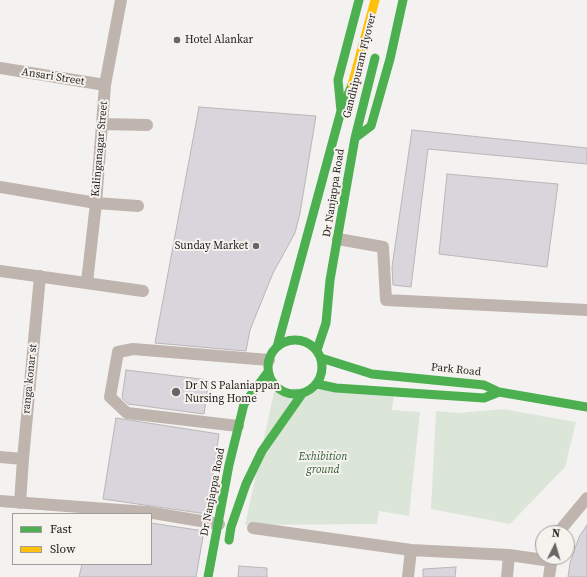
<!DOCTYPE html>
<html>
<head>
<meta charset="utf-8">
<style>
  body { margin:0 }
  #map { position:relative; width:587px; height:577px; overflow:hidden; background:#f4f2f0; font-family:"Source Serif 4",serif }
  canvas { display:block }
  .legend { position:absolute; left:12px; top:513px; width:140px; height:52px; box-sizing:border-box; background:#f6f2ee; border:1px solid #9f9c99; margin:0; padding:5px 7px; list-style:none; font-size:12px; color:#1d1b1a }
  .legend li { display:flex; align-items:center; gap:8px; height:20px }
  .legend b { width:20px; border:1px solid #9f9c99 }
  .north { position:absolute; left:535px; top:525px; width:40px; height:40px; box-sizing:border-box; background:#f6f2ee; border:1px solid #9f9c99; border-radius:50%; rotate:5deg; font-size:11px; font-weight:700; line-height:16px; text-align:center; color:#1d1b1a }
  .north::after { content:''; display:block; margin:auto; width:14px; height:18px; background:#686665; clip-path:polygon(50% 0,100% 100%,50% 72%,0 100%) }
</style>
</head>
<body>
<div id="map">
<canvas width="587" height="577"></canvas>
<ul class="legend">
<li><b style="height:5px;background:#4caf50"></b>Fast</li>
<li><b style="height:5px;background:#ffc107"></b>Slow</li>
</ul>
<div class="north">N</div>
</div>
<script>
const g = document.querySelector('canvas').getContext('2d');
g.lineJoin = 'round';
function fill(path, color) { g.fillStyle = color; g.fill(path, 'evenodd'); }
const toPath = rows => new Path2D(rows.map(r => 'M' + r).join(''));
function trace(path, color, width, dash) { g.strokeStyle = color; g.lineWidth = width; g.lineCap = dash ? 'butt' : 'round'; g.setLineDash(dash || []); g.stroke(path); }
function write(font, color, halo, rows, align = 'center') {
  g.font = font + ' "Source Serif 4",serif'; g.lineWidth = 4; g.setLineDash([]); g.textBaseline = 'middle'; g.strokeStyle = halo; g.fillStyle = color; for (const [text, x, y, turn = 0] of rows) {
    g.save(); g.translate(x, y); g.rotate((+turn || 0) * Math.PI / 180); g.textAlign = isNaN(turn) ? turn : align; if (halo) g.strokeText(text, 0, 0); g.fillText(text, 0, 0); g.restore();
  }
}
fill(toPath([
  [296,388,394,395,392,410,420,412,409,516,379,511,377,524,245,525,274,392],
  [503,409,576,422,565,467,510,524,431,509,436,411,459,413]
]), '#dbe6d9');
const building = toPath([
  [199,107,316,116,300,213,295,233,273,273,250,330,246,351,155,343,199,107],
  [412,130,587,148,587,164,428,149,411,287,393,285,392,267,412,130],
  [447,174,558,184,547,267,439,254,447,174],
  [126,370,209,380,204,414,128,404,122,398,126,370],
  [116,418,219,434,207,514,103,499,116,418],
  [151,523,204,531,196,577,79,577,82,564,151,564,151,523],
  [587,525,587,577,568,577,570,563,579,537,587,525],
  [239,566,267,568,267,577,238,577,239,566],
  [456,567,455,577,423,577,423,569,456,567]
]);
fill(building, '#d9d5dc');
trace(building, '#b8b6b6', 1);
trace(toPath([
  [0,68,105,85],
  [102,124,147,125],
  [0,187,96,203,105,85,121,0],
  [338,239,383,247,386,300,587,310],
  [0,271,143,291],
  [87,282,96,203,138,206],
  [238,426,127,413,110,397,118,352,133,349,269,360],
  [0,457,23,459],
  [0,501,147,512,219,524],
  [20,503,23,459,40,276],
  [253,528,411,550,509,555,551,561],
  [560,533,562,528,587,498],
  [408,577,411,550],
  [507,577,509,555],
  [549,577,552,557]
]), '#c0b4af', 12);
trace(toPath([
  [341,111,338,80,359,0],
  [355,138,371,126,390,59,403,0],
  '268 367a27 27 0 1 1 54 0a27 27 0 1 1-54 0Z',
  [277,347,341,111,352,85],
  [317,350,326,323,330,280,355,138,375,58],
  [321,358,372,374,484,385,499,392,587,407],
  [317,384,336,388,484,398,499,392],
  [229,540,231,527,246,484,262,451,302,394],
  [208,577,229,465,244,404,268,372]
]), '#4caf50', 9);
trace(toPath([
  [352,85,375,0]
]), '#ffc107', 9);
for (const [x, y, r, color] of [
  [177,40,4,"#686665"],
  [256,246,4,"#686665"],
  [176,392,5,"#686665"]
]) { const dot = new Path2D(); dot.arc(x, y, r, 0, 2 * Math.PI); g.fillStyle = color; g.fill(dot); trace(dot, '#f6f2ee', 1.5); }
write('11px', '#1d1b1a', '#f6f2ee', [
  ["Hotel Alankar",185,40],
  ["Sunday Market",248,246,"right"],
  ["Dr N S Palaniappan",185,386],
  ["Nursing Home",185,399]
], 'left');
write('11px', '#1d1b1a', '#f6f2ee', [
  ["Gandhipuram Flyover",360,66,-76],
  ["Ansari Street",53,77,9],
  ["Kalinganagar Street",100,149,-85],
  ["Dr Nanjappa Road",334,193,-81],
  ["Park Road",456,370,6],
  ["ranga konar st",30,379,-84],
  ["Dr Nanjappa Road",213,492,-79]
]);
write('italic 11px', '#2c5c31', '#f6f2ee', [
  ["Exhibition",323,457],
  ["ground",323,470]
]);
</script>
</body>
</html>
